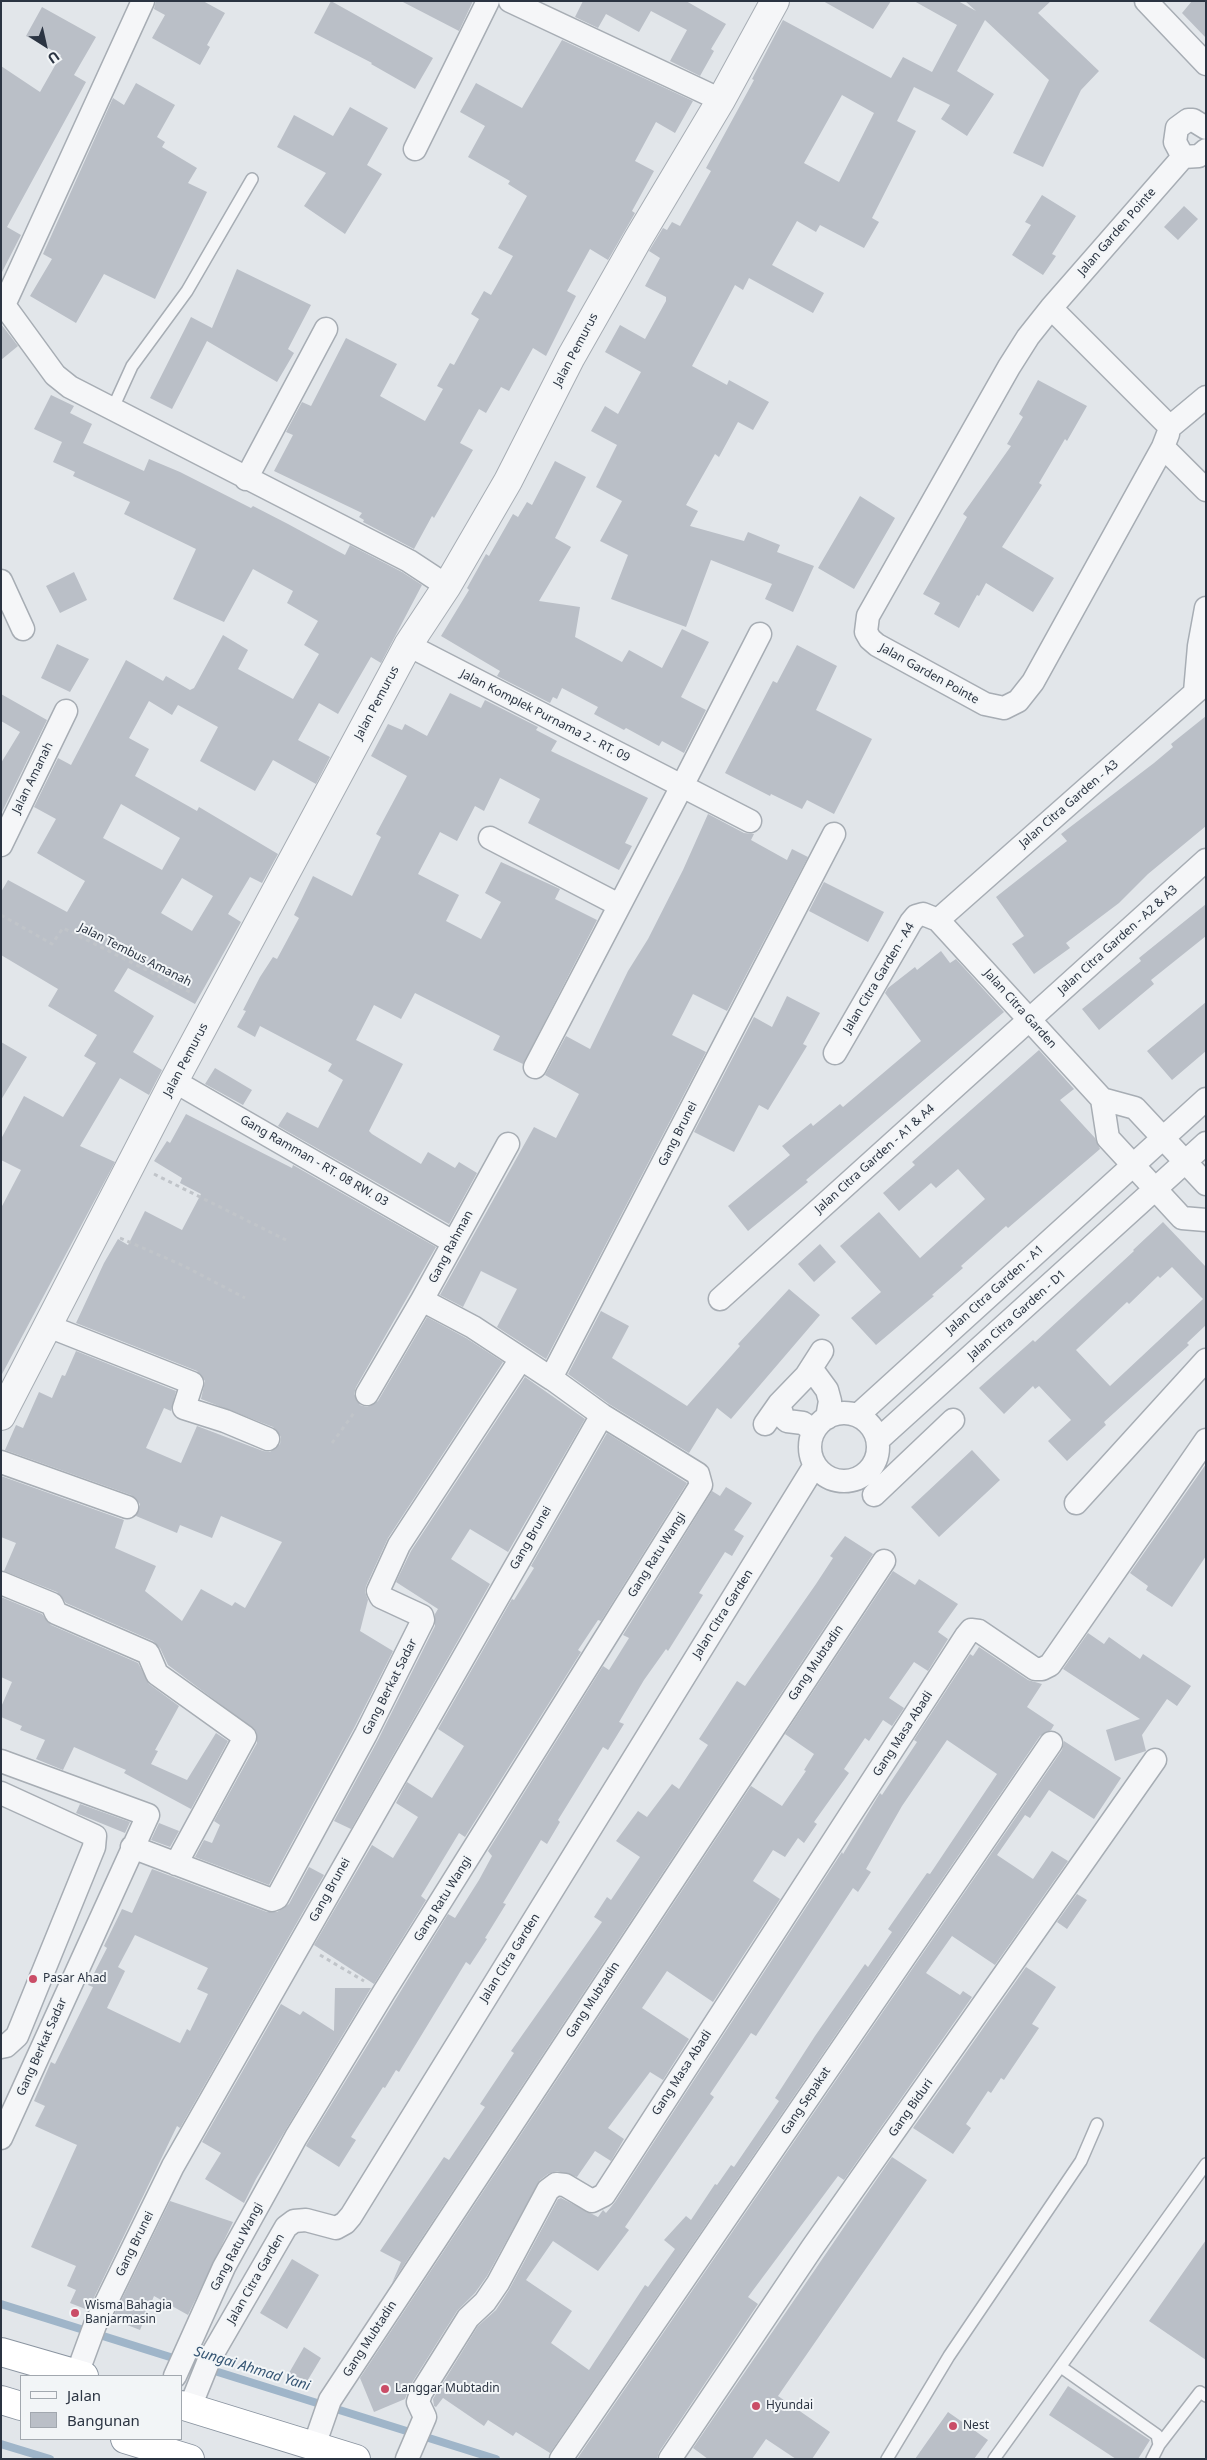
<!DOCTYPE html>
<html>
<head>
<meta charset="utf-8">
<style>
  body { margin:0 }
  #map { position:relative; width:1207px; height:2460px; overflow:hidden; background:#e2e6ea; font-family:"Noto Sans",sans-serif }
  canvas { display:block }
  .frame { position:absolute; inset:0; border:2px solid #2b3442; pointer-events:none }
  .legend { position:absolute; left:20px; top:2375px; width:162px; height:65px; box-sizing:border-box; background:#f2f5f7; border:1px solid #a2a8af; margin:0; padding:6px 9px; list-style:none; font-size:15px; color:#2b3442 }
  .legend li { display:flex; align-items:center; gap:10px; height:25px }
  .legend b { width:25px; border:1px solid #a2a8af }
  .north { position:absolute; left:20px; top:20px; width:50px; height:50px; -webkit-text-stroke:4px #f2f5f7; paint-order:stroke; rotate:145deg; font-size:14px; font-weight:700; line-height:20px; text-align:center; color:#2b3442 }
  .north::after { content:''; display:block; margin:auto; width:18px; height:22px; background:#2b3442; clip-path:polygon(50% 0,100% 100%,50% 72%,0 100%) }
</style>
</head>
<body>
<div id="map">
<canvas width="1207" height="2460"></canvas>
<div class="frame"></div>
<ul class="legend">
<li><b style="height:6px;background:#f5f6f8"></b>Jalan</li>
<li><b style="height:14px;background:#babfc7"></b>Bangunan</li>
</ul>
<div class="north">U</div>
</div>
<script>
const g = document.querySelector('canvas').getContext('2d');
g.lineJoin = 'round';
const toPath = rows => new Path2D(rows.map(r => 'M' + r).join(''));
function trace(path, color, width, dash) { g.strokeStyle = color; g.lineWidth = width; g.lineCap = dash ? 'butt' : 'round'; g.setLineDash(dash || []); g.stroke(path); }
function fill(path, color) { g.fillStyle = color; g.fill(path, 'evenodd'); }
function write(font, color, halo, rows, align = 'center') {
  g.font = font + ' "Noto Sans",sans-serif'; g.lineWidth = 4; g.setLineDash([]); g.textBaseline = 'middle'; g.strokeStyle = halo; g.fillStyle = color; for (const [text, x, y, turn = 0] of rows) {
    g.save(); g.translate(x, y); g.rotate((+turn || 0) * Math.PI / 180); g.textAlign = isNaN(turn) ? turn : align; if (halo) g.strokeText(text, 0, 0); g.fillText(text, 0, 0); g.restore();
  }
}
trace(toPath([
  [1,2304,496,2459],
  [1,2444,50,2459]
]), '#9fb5c9', 8);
fill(toPath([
  [156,1,203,1,225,13,207,45,210,47,200,65,152,38,165,15,154,9],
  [331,1,433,58,415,89,371,64,372,63,314,33],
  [401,1,473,1,459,31],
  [583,1,686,1,726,24,711,49,714,51,700,76,670,61,687,30,651,11,639,32,606,14,598,28,575,17],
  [823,1,891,1,873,29],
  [914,1,958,1,976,11,965,1,1051,1,1038,13,1099,71,1081,90,1043,167,1013,153,1049,80,985,20,957,71,994,94,967,136,941,119,950,105,914,87,897,121,916,131,872,218,879,222,864,248,820,225,816,232,797,221,772,265,824,293,813,313,749,278,743,290,735,285,692,366,727,385,729,380,769,402,753,430,738,422,719,457,715,454,686,505,698,511,690,526,744,541,748,532,780,545,777,552,814,566,793,612,765,599,772,584,711,560,686,627,611,599,628,555,600,541,622,501,596,487,617,445,591,431,605,406,618,414,641,372,605,352,620,325,645,339,666,301,666,297,645,286,660,258,649,251,663,228,667,230,672,222,680,226,711,171,706,168,754,80,752,79,783,20,891,78,903,57,932,72,957,25],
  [842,95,874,113,839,182,804,163],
  [1192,1,1206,1,1206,38,1182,13],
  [42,7,96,37,74,75,86,82,7,227,21,235,1,274,1,66,40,92,61,55,26,36],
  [562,40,693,101,675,133,656,122,635,161,654,171,632,211,635,213,608,260,590,249,567,291,576,296,546,356,533,348,509,391,501,387,486,413,479,409,460,443,473,450,434,518,432,516,414,549,363,522,364,520,359,517,362,513,274,471,293,435,286,432,302,402,311,406,346,338,397,364,380,396,425,421,443,389,437,386,450,363,454,365,479,319,471,314,484,291,491,295,513,256,498,248,527,196,508,184,510,181,468,157,485,126,460,112,476,83,522,108],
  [136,83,175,105,157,137,165,142,162,147,197,168,188,183,207,192,155,299,104,274,76,323,30,296,52,259,43,254,113,98,124,105],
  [350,107,388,128,367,165,382,174,345,234,304,206,326,173,277,147,294,115,333,136],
  [1042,195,1076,216,1052,254,1056,256,1043,275,1012,255,1031,225,1025,222],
  [1184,206,1198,219,1178,240,1164,227],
  [237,269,311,305,288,349,294,353,277,382,207,341,172,409,150,398,191,317,212,328],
  [1,324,18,346,1,360],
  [1038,380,1087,406,1067,441,1065,439,1039,483,1042,485,1002,547,1054,578,1033,612,986,583,979,596,977,595,959,628,934,614,940,603,923,594,967,517,963,514,1011,446,1007,444,1023,417,1019,414],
  [51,395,74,406,70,413,92,424,83,443,144,471,149,459,180,472,251,508,253,506,288,524,345,555,350,545,402,572,422,585,381,663,371,657,338,714,319,703,298,740,330,757,316,784,273,760,255,791,200,761,218,727,178,705,172,715,149,701,129,738,149,749,135,776,197,811,199,807,278,854,262,883,250,877,228,914,241,922,195,1004,128,968,114,991,154,1016,133,1052,162,1070,149,1095,120,1078,80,1146,115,1162,1,1376,1,1208,21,1170,1,1160,1,1139,24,1096,63,1117,96,1063,84,1056,97,1035,48,1006,58,989,1,955,1,892,8,880,67,912,85,881,37,853,56,819,34,807,58,758,71,765,126,660,163,681,166,676,190,690,194,688,223,635,248,650,238,669,293,699,319,654,304,645,318,621,287,603,293,591,253,569,224,622,173,599,196,549,124,514,130,502,73,476,75,472,53,462,62,442,34,429],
  [121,804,180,838,162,870,103,838],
  [182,878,213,896,192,931,161,913],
  [555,461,586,477,555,538,571,547,539,601,580,607,575,637,622,662,629,650,662,668,682,629,709,642,681,697,706,710,684,753,662,741,659,746,626,728,624,730,594,714,598,707,562,688,557,699,553,697,550,703,497,676,500,671,441,636,469,590,467,588,486,554,489,556,513,514,518,517,527,502,532,505],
  [860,496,895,518,854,589,818,568],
  [74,572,87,600,60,613,46,586],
  [57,644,89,659,70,692,41,678],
  [797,645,837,666,816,710,872,739,834,814,807,800,802,809,771,794,770,796,725,773,773,681,777,683],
  [450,693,481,708,485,700,538,727,536,730,557,741,551,751,648,798,625,843,632,846,619,870,528,823,540,799,500,778,484,811,475,806,457,841,440,832,418,874,459,895,446,921,481,939,501,902,485,893,501,862,560,889,555,899,597,920,523,1064,493,1050,500,1036,415,993,401,1019,374,1005,356,1040,403,1064,369,1131,372,1134,421,1164,428,1152,455,1168,459,1162,477,1173,449,1224,278,1126,287,1112,318,1128,343,1080,328,1071,332,1064,260,1026,255,1037,237,1027,246,1011,243,1010,260,977,273,957,277,959,299,918,294,915,313,876,352,896,381,837,376,834,407,776,371,756,388,724,402,730,405,724,427,736],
  [1,694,47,720,1,814,1,763,20,732,1,721],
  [1206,716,1206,826,1148,874,1119,903,1066,943,1070,948,1034,974,1012,944,1024,936,996,897,1067,841,1061,834,1154,763,1173,747,1171,744],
  [708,814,744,833,754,834,751,840,787,860,792,849,808,857,727,1011,693,994,672,1035,706,1052,546,1359,497,1327,517,1289,481,1271,463,1307,440,1295,534,1127,556,1138,579,1094,545,1075,566,1036,590,1049,628,971,648,939,683,870],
  [824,882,884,912,868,942,809,911],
  [1206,904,1206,936,1151,980,1154,984,1099,1030,1082,1009,1141,961,1139,958],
  [941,951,950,963,956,959,1004,1012,806,1180,808,1182,748,1231,728,1206,790,1155,782,1146,811,1123,813,1126,840,1104,843,1107,921,1041,885,993,888,988,915,967,917,970],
  [787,996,820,1013,803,1044,807,1046,768,1110,759,1105,734,1152,694,1132,754,1017,772,1027],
  [1206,1002,1206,1051,1172,1080,1147,1051],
  [1,1042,27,1057,1,1100],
  [1039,1050,1074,1089,1060,1100,1095,1138,1100,1149,1008,1228,1006,1226,961,1266,963,1268,932,1295,934,1296,876,1345,851,1318,881,1292,840,1246,879,1212,920,1258,985,1199,958,1169,936,1188,931,1183,899,1211,883,1193,915,1165,912,1162],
  [215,1068,252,1090,243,1105,205,1084],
  [186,1114,292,1168,293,1165,436,1247,356,1387,354,1394,360,1405,367,1407,378,1401,427,1317,466,1338,503,1362,388,1538,366,1586,365,1592,368,1600,360,1631,393,1651,354,1728,269,1885,195,1857,204,1840,212,1843,220,1825,214,1821,257,1743,256,1731,168,1665,160,1648,153,1641,66,1603,57,1592,4,1571,16,1543,1,1537,1,1476,124,1520,115,1548,156,1566,145,1591,182,1621,201,1589,232,1606,235,1602,245,1608,282,1542,221,1516,212,1538,180,1525,177,1533,136,1516,140,1504,131,1495,5,1450,16,1425,23,1428,39,1392,52,1398,62,1375,65,1376,76,1351,176,1391,171,1411,164,1408,146,1448,181,1463,197,1426,263,1451,270,1452,280,1444,281,1437,273,1427,201,1399,205,1381,197,1371,76,1323,104,1263,118,1239,128,1245,145,1211,182,1230,201,1194,180,1183,182,1178,154,1161,167,1141,170,1143],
  [1163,1222,1206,1267,1206,1325,1187,1343,1189,1345,1104,1422,1106,1425,1067,1461,1048,1441,1071,1420,1039,1386,1035,1389,1033,1386,1004,1414,979,1388,1033,1340,1035,1342,1134,1251,1133,1250],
  [1172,1267,1203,1299,1110,1386,1076,1350,1127,1302,1129,1304,1158,1276,1160,1278],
  [820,1244,836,1262,814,1282,798,1264],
  [789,1289,820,1315,731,1419,717,1408,689,1453,609,1404,568,1374,601,1311,629,1326,612,1358,687,1406,740,1346,738,1344],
  [525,1377,585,1419,508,1552,470,1529,451,1559,490,1584,351,1829,334,1821,378,1740,435,1626,435,1614,438,1609,396,1582,411,1551],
  [607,1433,687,1483,601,1621,598,1620,578,1650,581,1652,465,1837,459,1833,421,1896,426,1900,374,1984,314,1945,372,1845,393,1858,418,1817,396,1803,407,1782,432,1798,464,1746,438,1729,512,1599,514,1600,534,1568,531,1566],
  [972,1450,1000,1480,939,1537,911,1507],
  [1206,1464,1206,1556,1172,1607,1146,1590,1148,1586,1130,1573],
  [726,1487,752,1503,734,1530,744,1536,732,1556,725,1552,699,1593,703,1595,668,1651,666,1649,644,1680,619,1722,624,1724,608,1750,603,1747,558,1820,560,1822,547,1844,541,1840,503,1903,506,1904,485,1938,487,1939,470,1965,466,1962,399,2072,396,2070,385,2088,383,2087,351,2137,356,2140,339,2167,306,2146,307,2144,448,1914,455,1918,479,1880,492,1856,488,1851,603,1666,609,1670,629,1638,623,1635,712,1491,720,1496],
  [845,1536,873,1554,392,2283,401,2262,380,2251,444,2157,449,2160,485,2107,480,2104,514,2053,511,2051,602,1922,594,1917,607,1897,611,1900,640,1857,616,1841,638,1811,647,1817,672,1784,679,1789,708,1745,699,1739,737,1681,745,1686,816,1584,833,1558,830,1556],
  [893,1571,915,1585,919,1579,958,1604,938,1632,948,1639,928,1671,914,1662,889,1698,904,1708,892,1726,883,1720,869,1741,865,1738,844,1769,849,1773,814,1822,817,1824,804,1843,798,1838,785,1857,773,1850,753,1881,780,1899,713,2002,667,1971,642,2008,689,2039,663,2080,650,2072,608,2128,624,2139,611,2161,595,2151,577,2177,557,2171,548,2174,540,2180,487,2276,475,2293,457,2311,410,2386,405,2399,374,2412,360,2378,751,1786,782,1806,806,1771,804,1770,814,1754,785,1734],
  [1,1597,42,1614,51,1625,138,1663,149,1684,179,1706,155,1750,158,1751,151,1764,187,1780,216,1733,228,1741,191,1809,124,1773,126,1770,74,1747,63,1770,36,1759,45,1740,20,1730,22,1726,1,1717,1,1707,12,1682,1,1677],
  [1088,1633,1104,1644,1109,1637,1140,1659,1143,1654,1191,1686,1177,1706,1167,1699,1142,1735,1146,1751,1115,1761,1106,1730,1140,1719,1063,1669],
  [979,1647,1028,1680,1042,1684,1027,1707,1054,1725,1051,1730,1040,1736,550,2453,516,2432,513,2436,488,2420,484,2426,443,2398,436,2407,434,2406,433,2399,478,2326,496,2310,509,2290,558,2199,561,2198,598,2217,603,2210,606,2213,615,2202,842,1852,843,1854,880,1793,882,1795,917,1742,914,1740,970,1654,973,1656],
  [947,1740,997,1774,930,1874,927,1873,888,1929,892,1932,868,1967,865,1964,815,2036,775,2098,779,2101,734,2167,731,2165,717,2185,715,2184,691,2220,686,2216,664,2240,675,2249,648,2287,645,2285,589,2370,551,2343,572,2311,526,2280,553,2241,598,2271,629,2230,625,2227,714,2097,710,2094,751,2033,756,2036,853,1888,858,1892,871,1872,866,1869,902,1806],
  [1064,1741,1121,1778,1094,1819,1049,1790,1030,1818,1025,1815,997,1855,1033,1879,1052,1851,1068,1861,995,1965,952,1936,926,1973,960,1995,963,1991,972,1997,844,2180,838,2176,748,2297,758,2304,659,2452,657,2459,577,2459,1062,1750],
  [80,1804,130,1822,125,1833,76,1813],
  [159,1823,179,1831,170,1847,151,1840],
  [309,1867,324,1875,180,2128,177,2126,88,2310,70,2303,76,2290,67,2286,76,2266,31,2247,77,2145,35,2126,45,2106,34,2101,51,2062,55,2064,93,1987,88,1985,107,1948,104,1946,122,1909,132,1913,152,1869,267,1912,277,1912,289,1904],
  [135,1935,208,1968,197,1989,208,1994,190,2031,187,2029,180,2043,107,2008,125,1971,118,1967],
  [1077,1894,1087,1900,1067,1929,1057,1922],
  [1026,1967,1056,1987,1032,2024,1039,2028,1004,2080,1001,2078,991,2093,988,2091,966,2124,971,2128,953,2154,913,2128],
  [335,1988,371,1988,256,2179,244,2203,205,2179,221,2153,202,2142,281,2004,300,2015,303,2011,334,2031],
  [892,2157,927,2180,778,2396,830,2432,812,2459,796,2459,766,2439,752,2459,708,2459,693,2448],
  [170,2201,233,2222,188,2315,154,2296,140,2330,112,2319],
  [1206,2240,1206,2360,1149,2321],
  [292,2259,319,2275,287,2329,260,2313],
  [304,2347,321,2358,306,2383,289,2373],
  [1068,2386,1150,2440,1138,2459,1116,2459,1049,2415],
  [948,2412,988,2440,974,2459,915,2459]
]), '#babfc7');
const service = toPath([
  [112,410,132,366,187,291,252,179],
  [1061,2367,1157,2435,1159,2445,1152,2459],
  [1159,2445,1200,2392,1206,2396],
  [887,2459,949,2356,1081,2161,1097,2124],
  [994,2459,1206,2164]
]);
const minor = toPath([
  [143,1,4,305,55,375,70,387,409,561,447,586],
  [510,1,721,100],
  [1146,1,1206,64],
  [415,149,488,1],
  [1183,157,1175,142,1177,128,1188,120,1193,120,1206,128],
  [1183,157,1199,156,1206,150],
  [1051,308,1170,427],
  [1170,427,1206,397],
  [1168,434,1163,447,1206,490],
  [1163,447,1033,682,1018,701,1004,708,985,704,877,645,870,639,866,632,868,616,1009,367,1028,337,1051,308,1183,157],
  [246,479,326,329],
  [1,581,23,629],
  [408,645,682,786,760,634],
  [1195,692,1199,646,1206,608],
  [490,838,619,905],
  [1,845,66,711],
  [938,920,1206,683],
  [835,1053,911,922,916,916,923,914,938,920,1102,1099],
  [535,1067,682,786,750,821],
  [174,1081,453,1242],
  [508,1144,422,1300,473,1327,552,1379],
  [1206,1184,1135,1108,1102,1099,1108,1138,1182,1218,1206,1220],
  [720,1299,1206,860],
  [48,1326,192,1383,184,1408,225,1421,268,1439],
  [806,1376,816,1375,827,1390,830,1401,827,1418],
  [367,1394,422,1300],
  [779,1404,783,1417,787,1421,803,1423,814,1431],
  '810 1447a34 34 0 1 1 68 0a34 34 0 1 1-68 0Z',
  [858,1415,1206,1099],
  [765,1424,779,1404,806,1376,822,1351],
  [878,1440,1206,1143],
  [1,1462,127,1507],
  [874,1495,953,1420],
  [1076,1503,1206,1360],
  [1,1583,52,1604,56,1613,148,1653,157,1674,245,1737,176,1864],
  [1,1761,148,1815,1,2138],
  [1,1793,95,1836,94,1847,17,2036,6,2046,1,2047],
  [132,1847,272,1900,277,1898,366,1734,423,1620,422,1616,381,1597,378,1591,399,1545,515,1368],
  [77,2374,95,2325,173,2166,602,1415,551,1378,834,834],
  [175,2376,224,2267,296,2137,384,1992,701,1485,698,1474,602,1415],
  [190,2407,209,2360,286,2227,294,2221,306,2220,336,2228,345,2223,351,2216,815,1465],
  [314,2446,330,2400,884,1561],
  [407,2459,425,2417,418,2402,421,2393,468,2318,485,2302,498,2283,548,2190,556,2184,565,2185,592,2201,604,2195,966,1636,971,1630,979,1631,1035,1669,1042,1669,1050,1665,1206,1440],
  [561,2459,1051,1743],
  [670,2459,812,2248,1155,1760]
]);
const tertiary = toPath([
  [1,1416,174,1081,408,645,447,586,508,481,571,357,638,239,721,100,775,1]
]);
const trunk = toPath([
  [1,2352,84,2376],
  [1,2400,21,2406],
  [181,2405,356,2459],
  [125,2439,190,2459]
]);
trace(service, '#a7adb4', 14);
trace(minor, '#a7adb4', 25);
trace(tertiary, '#a7adb4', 30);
trace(trunk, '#8a94a0', 30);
trace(toPath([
  [1,915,52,944,63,928,192,993],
  [154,1174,286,1240],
  [120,1238,184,1266,245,1298],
  [332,1443,354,1413],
  [320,1955,364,1981]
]), '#c0c4c9', 3, [4, 4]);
trace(service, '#f5f6f8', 11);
trace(minor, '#f5f6f8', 22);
trace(tertiary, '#f5f6f8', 28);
trace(trunk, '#fff', 28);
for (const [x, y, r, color] of [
  [33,1979,5,"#ca4d67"],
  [75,2313,5,"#ca4d67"],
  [385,2389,5,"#ca4d67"],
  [756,2406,5,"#ca4d67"],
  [953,2426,5,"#ca4d67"]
]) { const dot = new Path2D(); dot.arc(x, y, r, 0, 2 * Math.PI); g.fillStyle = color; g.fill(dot); trace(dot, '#f2f5f7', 2); }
write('12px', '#2b3442', '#f2f5f7', [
  ["Jalan Garden Pointe",1117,232,-49],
  ["Jalan Pemurus",576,350,-62],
  ["Jalan Garden Pointe",929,674,29],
  ["Jalan Pemurus",377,703,-62],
  ["Jalan Komplek Purnama 2 - RT. 09",545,716,27],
  ["Jalan Amanah",33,778,-64],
  ["Jalan Citra Garden - A3",1069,804,-41],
  ["Jalan Citra Garden - A2 & A3",1118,940,-42],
  ["Jalan Tembus Amanah",135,955,27],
  ["Jalan Citra Garden - A4",879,978,-59],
  ["Jalan Citra Garden",1020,1009,48],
  ["Jalan Pemurus",186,1060,-62],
  ["Gang Brunei",678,1134,-63],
  ["Jalan Citra Garden - A1 & A4",875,1159,-42],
  ["Gang Ramman - RT. 08 RW. 03",314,1161,30],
  ["Gang Rahman",451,1247,-62],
  ["Jalan Citra Garden - A1",995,1290,-42],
  ["Jalan Citra Garden - D1",1017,1315,-42],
  ["Gang Brunei",531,1538,-60],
  ["Gang Ratu Wangi",657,1555,-58],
  ["Jalan Citra Garden",723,1614,-58],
  ["Gang Mubtadin",816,1663,-56],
  ["Gang Berkat Sadar",390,1687,-63],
  ["Gang Masa Abadi",903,1734,-57],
  ["Gang Brunei",330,1890,-61],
  ["Gang Ratu Wangi",443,1899,-58],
  ["Jalan Citra Garden",510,1958,-58],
  ["Gang Mubtadin",593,2000,-57],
  ["Gang Berkat Sadar",42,2047,-66],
  ["Gang Masa Abadi",682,2073,-57],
  ["Gang Sepakat",806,2101,-56],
  ["Gang Biduri",911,2108,-55],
  ["Gang Brunei",135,2244,-64],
  ["Gang Ratu Wangi",237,2247,-62],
  ["Jalan Citra Garden",256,2279,-60],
  ["Gang Mubtadin",370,2339,-57]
]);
write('12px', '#2b3442', '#f2f5f7', [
  ["Pasar Ahad",43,1979],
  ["Wisma Bahagia",85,2306],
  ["Banjarmasin",85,2320],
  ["Langgar Mubtadin",395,2389],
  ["Hyundai",766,2406],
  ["Nest",963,2426]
], 'left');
write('italic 14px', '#365674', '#f2f5f7', [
  ["Sungai Ahmad Yani",252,2369,17]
]);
</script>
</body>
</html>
